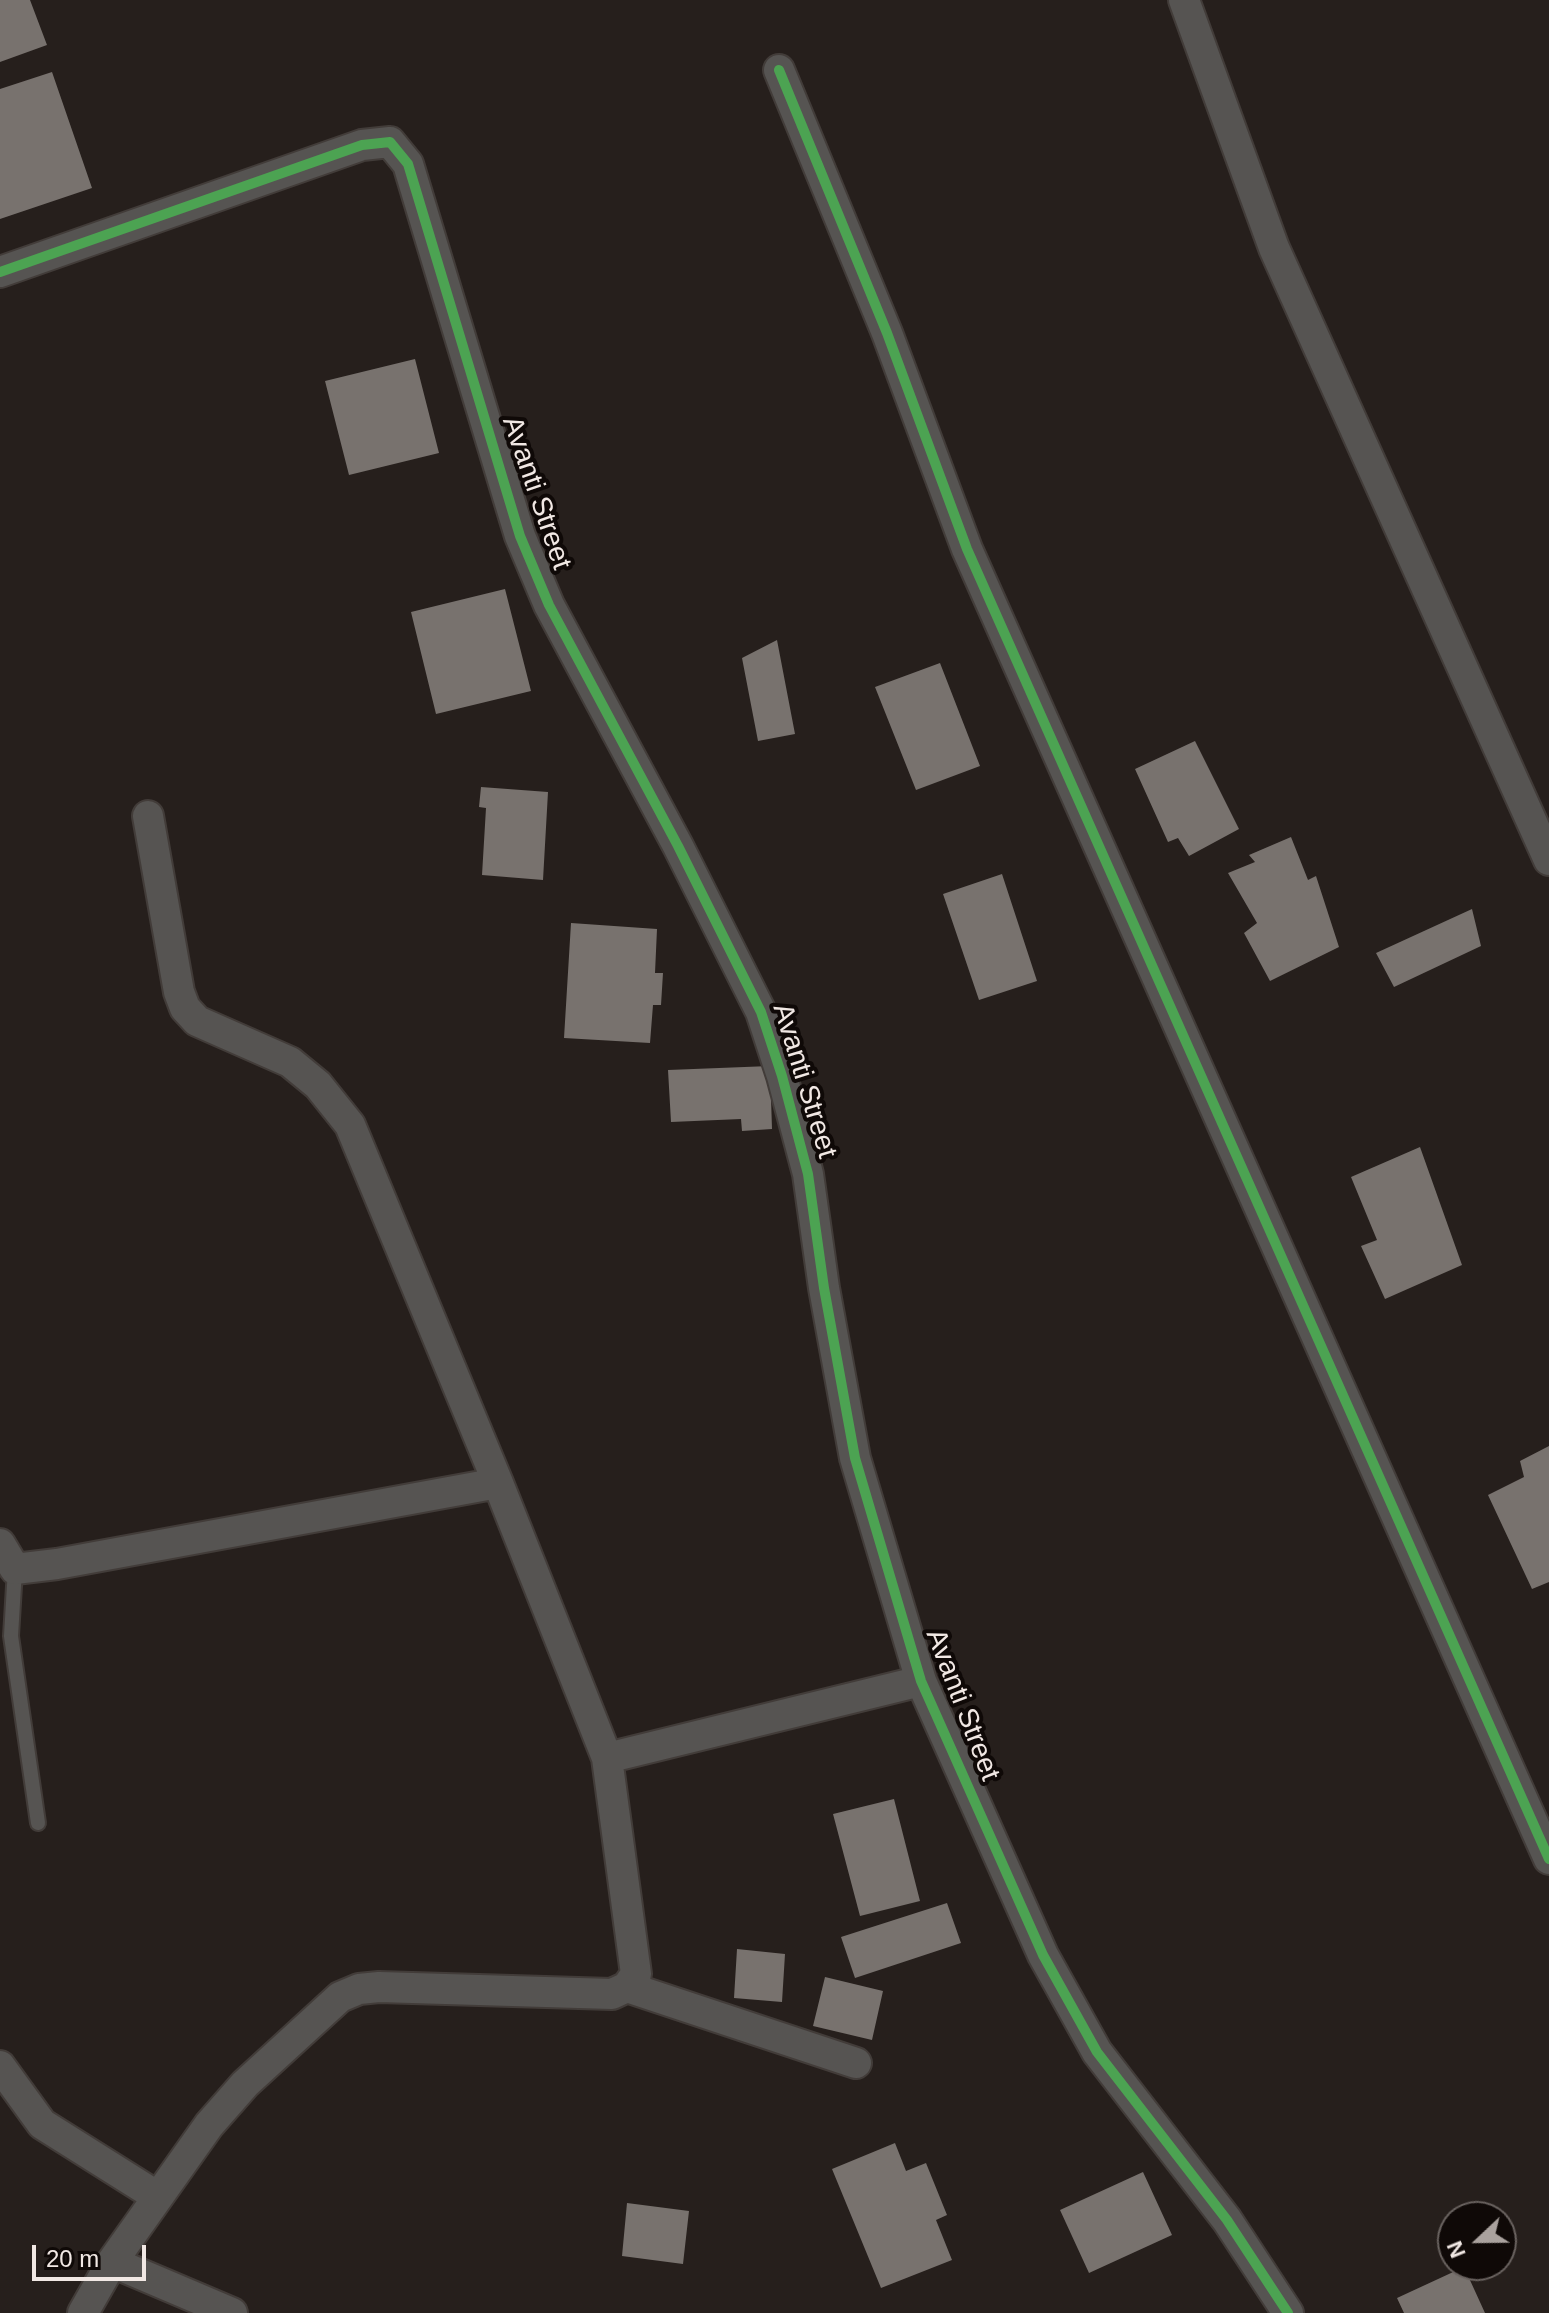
<!DOCTYPE html>
<html>
<head>
<meta charset="utf-8">
<style>
  body { margin:0 }
  #map { position:relative; width:1549px; height:2313px; overflow:hidden; background:#261f1c; font-family:Arial,sans-serif }
  canvas { display:block }
  .north { position:absolute; left:1437px; top:2201px; width:80px; height:80px; box-sizing:border-box; background:#0f0907; border:2px solid #69625f; border-radius:50%; rotate:248deg; font-size:22px; font-weight:700; line-height:32px; text-align:center; color:#f1e8e4 }
  .north::after { content:''; display:block; margin:auto; width:28px; height:36px; background:#aaa29e; clip-path:polygon(50% 0,100% 100%,50% 72%,0 100%) }
  .scale { position:absolute; left:32px; top:2245px; width:114px; height:36px; box-sizing:border-box; border:4px solid #f1e8e4; border-top:0; padding-left:10px; font-size:24px; line-height:28px; white-space:nowrap; color:#f1e8e4; -webkit-text-stroke:6px #0f0907; paint-order:stroke }
</style>
</head>
<body>
<div id="map">
<canvas width="1549" height="2313"></canvas>
<div class="north">N</div>
<div class="scale">20 m</div>
</div>
<script>
const g = document.querySelector('canvas').getContext('2d');
g.lineJoin = 'round';
function fill(path, color) { g.fillStyle = color; g.fill(path, 'evenodd'); }
const toPath = rows => new Path2D(rows.map(r => 'M' + r).join(''));
function trace(path, color, width, dash) { g.strokeStyle = color; g.lineWidth = width; g.lineCap = dash ? 'butt' : 'round'; g.setLineDash(dash || []); g.stroke(path); }
function write(font, color, halo, rows, align = 'center') {
  g.font = font + ' Arial,sans-serif'; g.lineWidth = 8; g.setLineDash([]); g.textBaseline = 'middle'; g.strokeStyle = halo; g.fillStyle = color; for (const [text, x, y, turn = 0] of rows) {
    g.save(); g.translate(x, y); g.rotate((+turn || 0) * Math.PI / 180); g.textAlign = isNaN(turn) ? turn : align; if (halo) g.strokeText(text, 0, 0); g.fillText(text, 0, 0); g.restore();
  }
}
fill(toPath([
  [0,0,30,0,47,45,0,62],
  [52,72,92,188,0,219,0,89],
  [415,359,439,453,349,475,325,381],
  [505,589,531,691,436,714,411,612],
  [777,640,795,734,758,741,742,658],
  [940,663,980,766,916,790,875,687],
  [1195,741,1239,829,1189,856,1178,838,1168,842,1135,769],
  [481,787,548,792,543,880,482,875,486,808,479,807],
  [1291,837,1308,880,1316,876,1339,947,1270,981,1244,933,1257,923,1228,873,1255,862,1249,855],
  [1002,874,1037,981,979,1000,943,894],
  [1472,909,1481,946,1394,987,1376,953],
  [571,923,657,929,655,973,663,973,661,1005,653,1005,650,1043,564,1038],
  [770,1066,772,1129,742,1131,741,1119,671,1122,668,1070],
  [1420,1147,1462,1265,1385,1299,1361,1246,1377,1240,1351,1177],
  [1549,1446,1549,1582,1532,1589,1488,1495,1524,1477,1520,1461],
  [894,1799,920,1901,860,1916,833,1814],
  [947,1903,961,1943,855,1978,841,1937],
  [737,1949,785,1954,782,2002,734,1998],
  [825,1977,883,1991,872,2040,813,2026],
  [895,2143,906,2171,926,2163,947,2215,936,2220,952,2260,881,2288,832,2169],
  [1143,2172,1172,2235,1089,2273,1060,2210],
  [627,2203,689,2211,683,2264,622,2256],
  [1464,2267,1485,2313,1404,2313,1397,2298]
]), '#78726e');
const lane = toPath([
  [15,1569,11,1636,38,1823]
]);
const street = toPath([
  [1184,0,1274,248,1549,860],
  [779,70,887,333,967,549,1549,1859],
  [0,272,362,145,390,142,408,164,520,536,549,605,678,846,761,1012,782,1076,808,1174,824,1288,855,1458,921,1681,1043,1955,1097,2052,1227,2220,1288,2313],
  [148,816,179,992,185,1008,197,1021,290,1062,318,1085,350,1125,498,1483,607,1758,921,1681],
  [0,1544,15,1569,57,1564,498,1483],
  [627,1987,856,2063],
  [0,2066,42,2124,158,2197],
  [112,2262,232,2313],
  [83,2313,112,2262,209,2125,245,2084,340,1997,359,1989,379,1987,612,1994,627,1987,636,1974,607,1758]
]);
trace(lane, '#423c39', 18);
trace(street, '#423c39', 34);
trace(lane, '#565452', 14);
trace(street, '#565452', 30);
trace(toPath([
  [779,70,887,333,967,549,1549,1859],
  [0,272,362,145,390,142,408,164,520,536,549,605,678,846,761,1012,782,1076,808,1174,824,1288,855,1458,921,1681,1043,1955,1097,2052,1227,2220,1288,2313]
]), '#4ca352', 10);
write('28px', '#f1e8e4', '#0f0907', [
  ["Avanti Street",536,493,71],
  ["Avanti Street",804,1081,73],
  ["Avanti Street",962,1705,69]
]);
</script>
</body>
</html>
